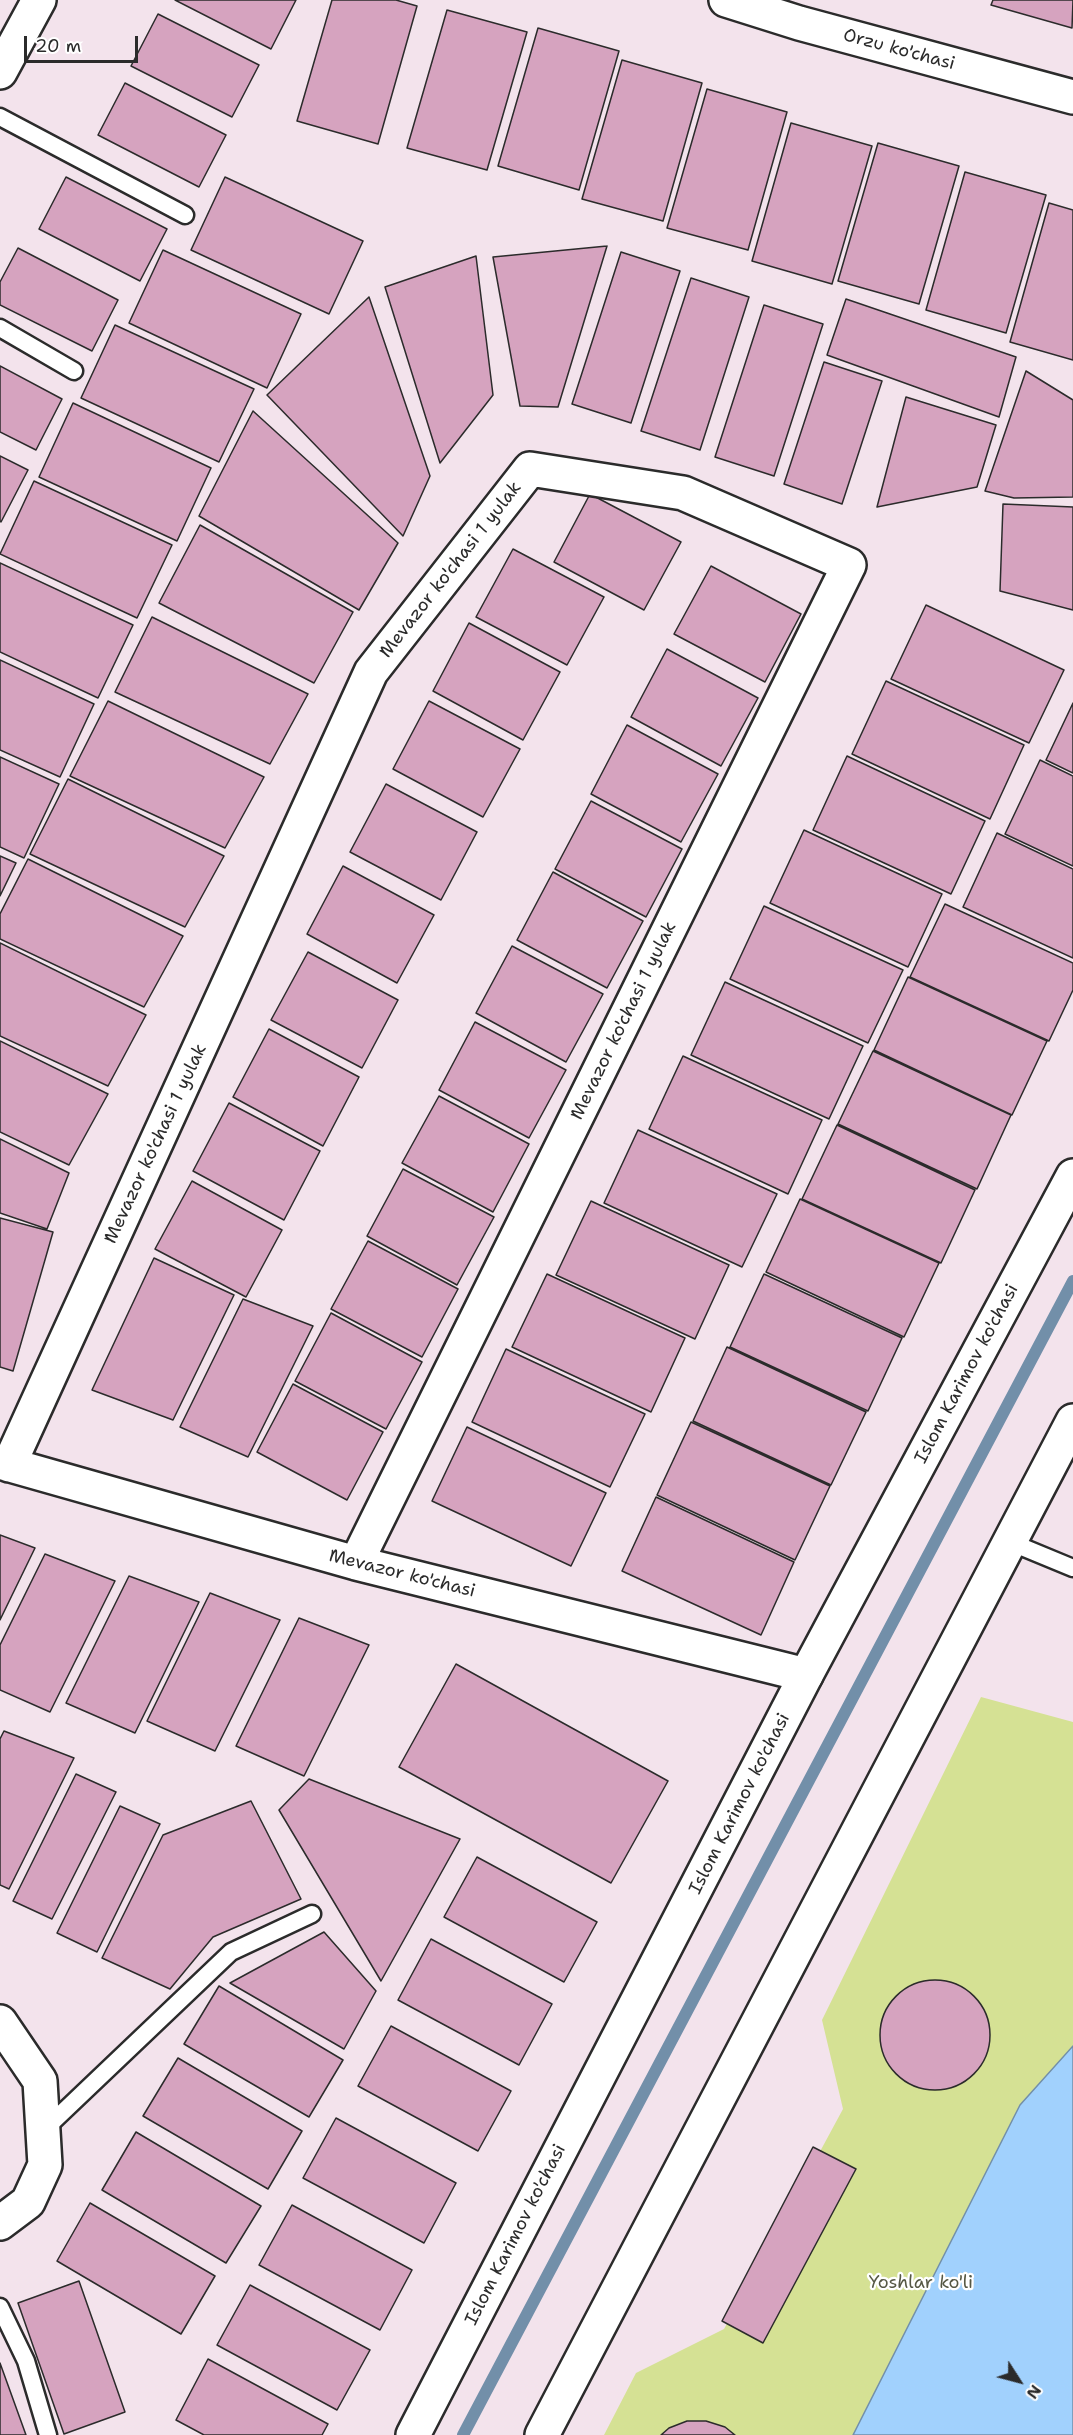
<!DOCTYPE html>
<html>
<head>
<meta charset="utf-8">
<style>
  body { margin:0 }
  #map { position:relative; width:1073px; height:2435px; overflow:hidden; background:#f3e3ec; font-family:"Shantell Sans",sans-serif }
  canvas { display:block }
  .north { position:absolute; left:989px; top:2351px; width:60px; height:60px; -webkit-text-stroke:4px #fff; paint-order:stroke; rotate:126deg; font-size:16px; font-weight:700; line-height:24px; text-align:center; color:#2b2b2b }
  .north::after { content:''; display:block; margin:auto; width:21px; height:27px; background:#2b2b2b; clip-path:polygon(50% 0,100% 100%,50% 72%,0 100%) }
  .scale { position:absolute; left:24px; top:36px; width:114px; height:27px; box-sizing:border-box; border:3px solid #2b2b2b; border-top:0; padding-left:8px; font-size:18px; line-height:21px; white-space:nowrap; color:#2b2b2b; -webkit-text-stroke:4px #fff; paint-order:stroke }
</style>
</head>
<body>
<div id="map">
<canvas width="1073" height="2435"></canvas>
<div class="north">N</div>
<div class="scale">20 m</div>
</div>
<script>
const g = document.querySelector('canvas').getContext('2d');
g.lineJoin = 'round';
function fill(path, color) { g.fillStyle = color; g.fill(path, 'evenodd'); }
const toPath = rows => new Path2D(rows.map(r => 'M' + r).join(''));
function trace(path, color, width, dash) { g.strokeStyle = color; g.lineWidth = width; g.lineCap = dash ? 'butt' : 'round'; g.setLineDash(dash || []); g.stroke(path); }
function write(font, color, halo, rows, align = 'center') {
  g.font = font + ' "Shantell Sans",sans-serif'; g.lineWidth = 4.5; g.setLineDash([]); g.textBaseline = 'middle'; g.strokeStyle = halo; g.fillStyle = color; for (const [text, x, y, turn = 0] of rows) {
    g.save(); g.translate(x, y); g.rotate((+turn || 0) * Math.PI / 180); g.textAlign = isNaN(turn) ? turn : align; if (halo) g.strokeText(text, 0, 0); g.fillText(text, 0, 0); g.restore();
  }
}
fill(toPath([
  [981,1697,1073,1722,1073,2435,604,2435,636,2373,724,2329,843,2109,822,2020]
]), '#d5e194');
const water = toPath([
  [1073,2046,1073,2435,853,2435,1020,2105,1073,2046]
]);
fill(water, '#a1d1fd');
trace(water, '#728fa9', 1.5);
trace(toPath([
  [463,2435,1073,1281]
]), '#728fa9', 12);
const building = toPath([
  [175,0,296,0,271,49,175,0],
  [332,0,396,0,417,6,378,144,297,121,332,0],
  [993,0,1073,0,1072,28,991,5,993,0],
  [447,10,527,32,487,170,407,148,447,10],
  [158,14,259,65,232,117,131,66,158,14],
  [538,28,619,51,579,190,498,166,538,28],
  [622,60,702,83,663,221,582,199,622,60],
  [125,83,226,135,199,187,98,135,125,83],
  [707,89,787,112,748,250,667,228,707,89],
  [791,123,872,146,832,284,752,261,791,123],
  [878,143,959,166,919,304,838,281,878,143],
  [965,172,1046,195,1006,333,926,310,965,172],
  [66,177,167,229,140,281,39,229,66,177],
  [225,177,363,241,329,314,191,250,225,177],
  [1049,203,1073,210,1073,360,1010,342,1049,203],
  [607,246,558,407,520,406,493,257,607,246],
  [18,248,118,300,92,351,0,305,0,282,18,248],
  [163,250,301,314,267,388,129,323,163,250],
  [621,252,680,271,631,423,572,404,621,252],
  [476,256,493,395,440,463,385,287,476,256],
  [691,278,749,297,700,450,641,431,691,278],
  [369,297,430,476,403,536,267,395,369,297],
  [846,299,1016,357,999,417,827,355,846,299],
  [764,305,823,324,774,476,715,457,764,305],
  [115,325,254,389,219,462,81,398,115,325],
  [824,362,882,381,842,504,784,484,824,362],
  [0,366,62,399,36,450,0,432,0,366],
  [1026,371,1073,400,1073,497,1014,498,985,491,1026,371],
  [906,397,996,425,977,487,877,507,906,397],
  [73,403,211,468,177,541,39,477,73,403],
  [253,411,398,543,359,610,199,516,253,411],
  [0,456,28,470,1,522,0,521,0,456],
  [34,481,172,545,137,618,0,554,34,481],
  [590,494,681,542,644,610,554,562,590,494],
  [1003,504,1073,507,1073,610,1000,591,1003,504],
  [200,525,353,612,314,683,159,603,200,525],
  [513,549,604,597,567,665,476,617,513,549],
  [0,563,133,625,98,698,0,652,0,563],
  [711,566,801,614,765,682,674,634,711,566],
  [926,605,1064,670,1029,743,891,679,926,605],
  [152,617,308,694,270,764,115,692,152,617],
  [469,623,560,672,523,740,433,691,469,623],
  [667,649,758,698,721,766,631,717,667,649],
  [0,660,94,704,60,777,0,750,0,660],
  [886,681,1024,745,990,819,852,754,886,681],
  [108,701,264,777,225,848,70,776,108,701],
  [429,701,520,749,483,817,393,769,429,701],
  [1073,703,1073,773,1046,760,1073,703],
  [627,725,718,774,681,842,591,794,627,725],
  [847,756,985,821,951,894,813,830,847,756],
  [0,757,59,784,24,858,0,847,0,757],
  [1040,760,1073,776,1073,866,1005,834,1040,760],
  [68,779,224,856,185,927,30,854,68,779],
  [386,784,477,832,441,900,350,852,386,784],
  [591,801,682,849,646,917,555,869,591,801],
  [804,830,942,894,908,967,770,903,804,830],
  [997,833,1073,869,1073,958,963,907,997,833],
  [0,856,16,863,0,896,0,856],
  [28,859,183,936,144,1007,0,939,0,914,28,859],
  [343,866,434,915,397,983,307,934,343,866],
  [553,872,643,921,607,988,517,940,553,872],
  [945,904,1073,963,1073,990,1049,1041,910,977,945,904],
  [764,906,903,970,868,1043,730,979,764,906],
  [0,943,146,1015,108,1086,0,1036,0,943],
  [512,946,603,994,566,1062,476,1013,512,946],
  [308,952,398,1000,362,1068,271,1020,308,952],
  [908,977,1047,1041,1012,1115,874,1050,908,977],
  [725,982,863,1046,829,1119,691,1055,725,982],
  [475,1022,566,1070,529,1138,439,1090,475,1022],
  [269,1029,359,1077,323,1146,233,1097,269,1029],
  [0,1041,108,1094,69,1165,0,1132,0,1041],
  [873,1051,1011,1115,977,1189,838,1124,873,1051],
  [683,1056,822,1120,788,1194,649,1129,683,1056],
  [439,1096,529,1144,493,1212,402,1163,439,1096],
  [229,1103,320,1151,284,1220,193,1171,229,1103],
  [837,1125,975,1190,941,1263,802,1199,837,1125],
  [638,1130,777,1194,742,1267,604,1203,638,1130],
  [0,1139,69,1173,47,1229,0,1213,0,1139],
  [403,1169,494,1217,457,1285,367,1236,403,1169],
  [192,1181,282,1230,246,1297,155,1249,192,1181],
  [800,1199,939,1263,904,1337,766,1272,800,1199],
  [591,1201,729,1265,695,1339,556,1275,591,1201],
  [0,1218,53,1232,13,1371,0,1367,0,1218],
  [368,1241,458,1289,422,1357,331,1309,368,1241],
  [154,1258,234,1295,173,1420,92,1390,154,1258],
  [547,1274,685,1338,651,1412,512,1347,547,1274],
  [764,1274,902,1338,868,1411,730,1347,764,1274],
  [243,1299,313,1326,248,1457,180,1427,243,1299],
  [331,1313,422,1362,386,1429,295,1381,331,1313],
  [727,1347,866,1412,831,1485,693,1421,727,1347],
  [506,1349,645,1414,610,1487,472,1422,506,1349],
  [293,1384,383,1432,347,1500,257,1452,293,1384],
  [691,1422,830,1486,795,1560,657,1495,691,1422],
  [467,1427,606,1493,571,1566,432,1501,467,1427],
  [656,1497,794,1562,761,1635,622,1571,656,1497],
  [0,1535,35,1548,0,1620,0,1535],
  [45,1554,115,1581,50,1712,0,1690,0,1645,45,1554],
  [129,1576,199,1602,135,1733,66,1703,129,1576],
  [210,1593,280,1620,215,1751,147,1721,210,1593],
  [299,1618,369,1645,304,1776,236,1746,299,1618],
  [456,1664,668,1781,611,1883,399,1767,456,1664],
  [4,1731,74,1758,9,1889,0,1885,0,1739,4,1731],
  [76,1774,116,1792,52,1919,13,1901,76,1774],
  [309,1779,460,1839,381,1981,279,1810,309,1779],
  [251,1801,301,1899,213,1937,170,1989,102,1958,163,1835,251,1801],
  [120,1806,160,1824,97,1952,57,1933,120,1806],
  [477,1857,597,1922,564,1982,444,1917,477,1857],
  [324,1932,376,1991,344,2049,230,1983,324,1932],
  [431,1939,552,2004,519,2065,398,2000,431,1939],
  '880 2035a55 55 0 1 1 110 0a55 55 0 1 1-110 0Z',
  [219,1986,343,2060,309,2117,184,2044,219,1986],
  [391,2026,511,2091,478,2151,358,2086,391,2026],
  [178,2058,302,2131,268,2189,143,2116,178,2058],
  [336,2118,456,2183,424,2243,303,2178,336,2118],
  [136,2132,261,2206,226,2263,102,2190,136,2132],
  [813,2147,856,2169,763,2343,722,2321,813,2147],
  [90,2203,215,2276,181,2334,57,2261,90,2203],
  [292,2205,412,2270,380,2330,259,2265,292,2205],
  [79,2281,125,2412,64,2434,18,2303,79,2281],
  [250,2285,370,2350,337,2410,217,2345,250,2285],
  [208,2359,328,2424,322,2435,204,2435,176,2420,208,2359],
  [0,2363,26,2435,0,2435,0,2363],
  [687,2421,706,2421,725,2427,735,2435,661,2435,669,2428,687,2421]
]);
fill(building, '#d6a3bf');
trace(building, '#2b2b2b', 1.5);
const service = toPath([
  [0,117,185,215],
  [0,328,74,371],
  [1010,1542,1073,1568],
  [44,2130,231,1952,312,1914],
  [0,2307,26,2361,48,2435]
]);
const minor = toPath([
  [726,0,799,23,1073,97],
  [0,1462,356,1563,806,1675],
  [9,1465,371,672,530,469,683,493,849,565,356,1563],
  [0,2022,40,2081,45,2165,28,2202,0,2223]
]);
const tertiary = toPath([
  [0,72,39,0]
]);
const secondary = toPath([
  [413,2435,806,1675,1073,1176],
  [542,2435,1073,1421]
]);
trace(service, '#2b2b2b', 21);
trace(minor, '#2b2b2b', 38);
trace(tertiary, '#2b2b2b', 38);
trace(secondary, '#2b2b2b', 38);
trace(service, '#fff', 16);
trace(minor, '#fff', 33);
trace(tertiary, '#fff', 33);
trace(secondary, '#fff', 33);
write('18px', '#2b2b2b', '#fff', [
  ["Orzu ko'chasi",899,50,15],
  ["Mevazor ko'chasi 1 yulak",451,570,-52],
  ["Mevazor ko'chasi 1 yulak",624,1021,-64],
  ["Mevazor ko'chasi 1 yulak",156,1144,-65],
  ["Islom Karimov ko'chasi",967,1374,-62],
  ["Mevazor ko'chasi",402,1574,14],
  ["Islom Karimov ko'chasi",740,1804,-63],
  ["Islom Karimov ko'chasi",516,2235,-63]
]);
write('18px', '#565845', '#fff', [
  ["Yoshlar ko'li",921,2283]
]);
</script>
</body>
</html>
